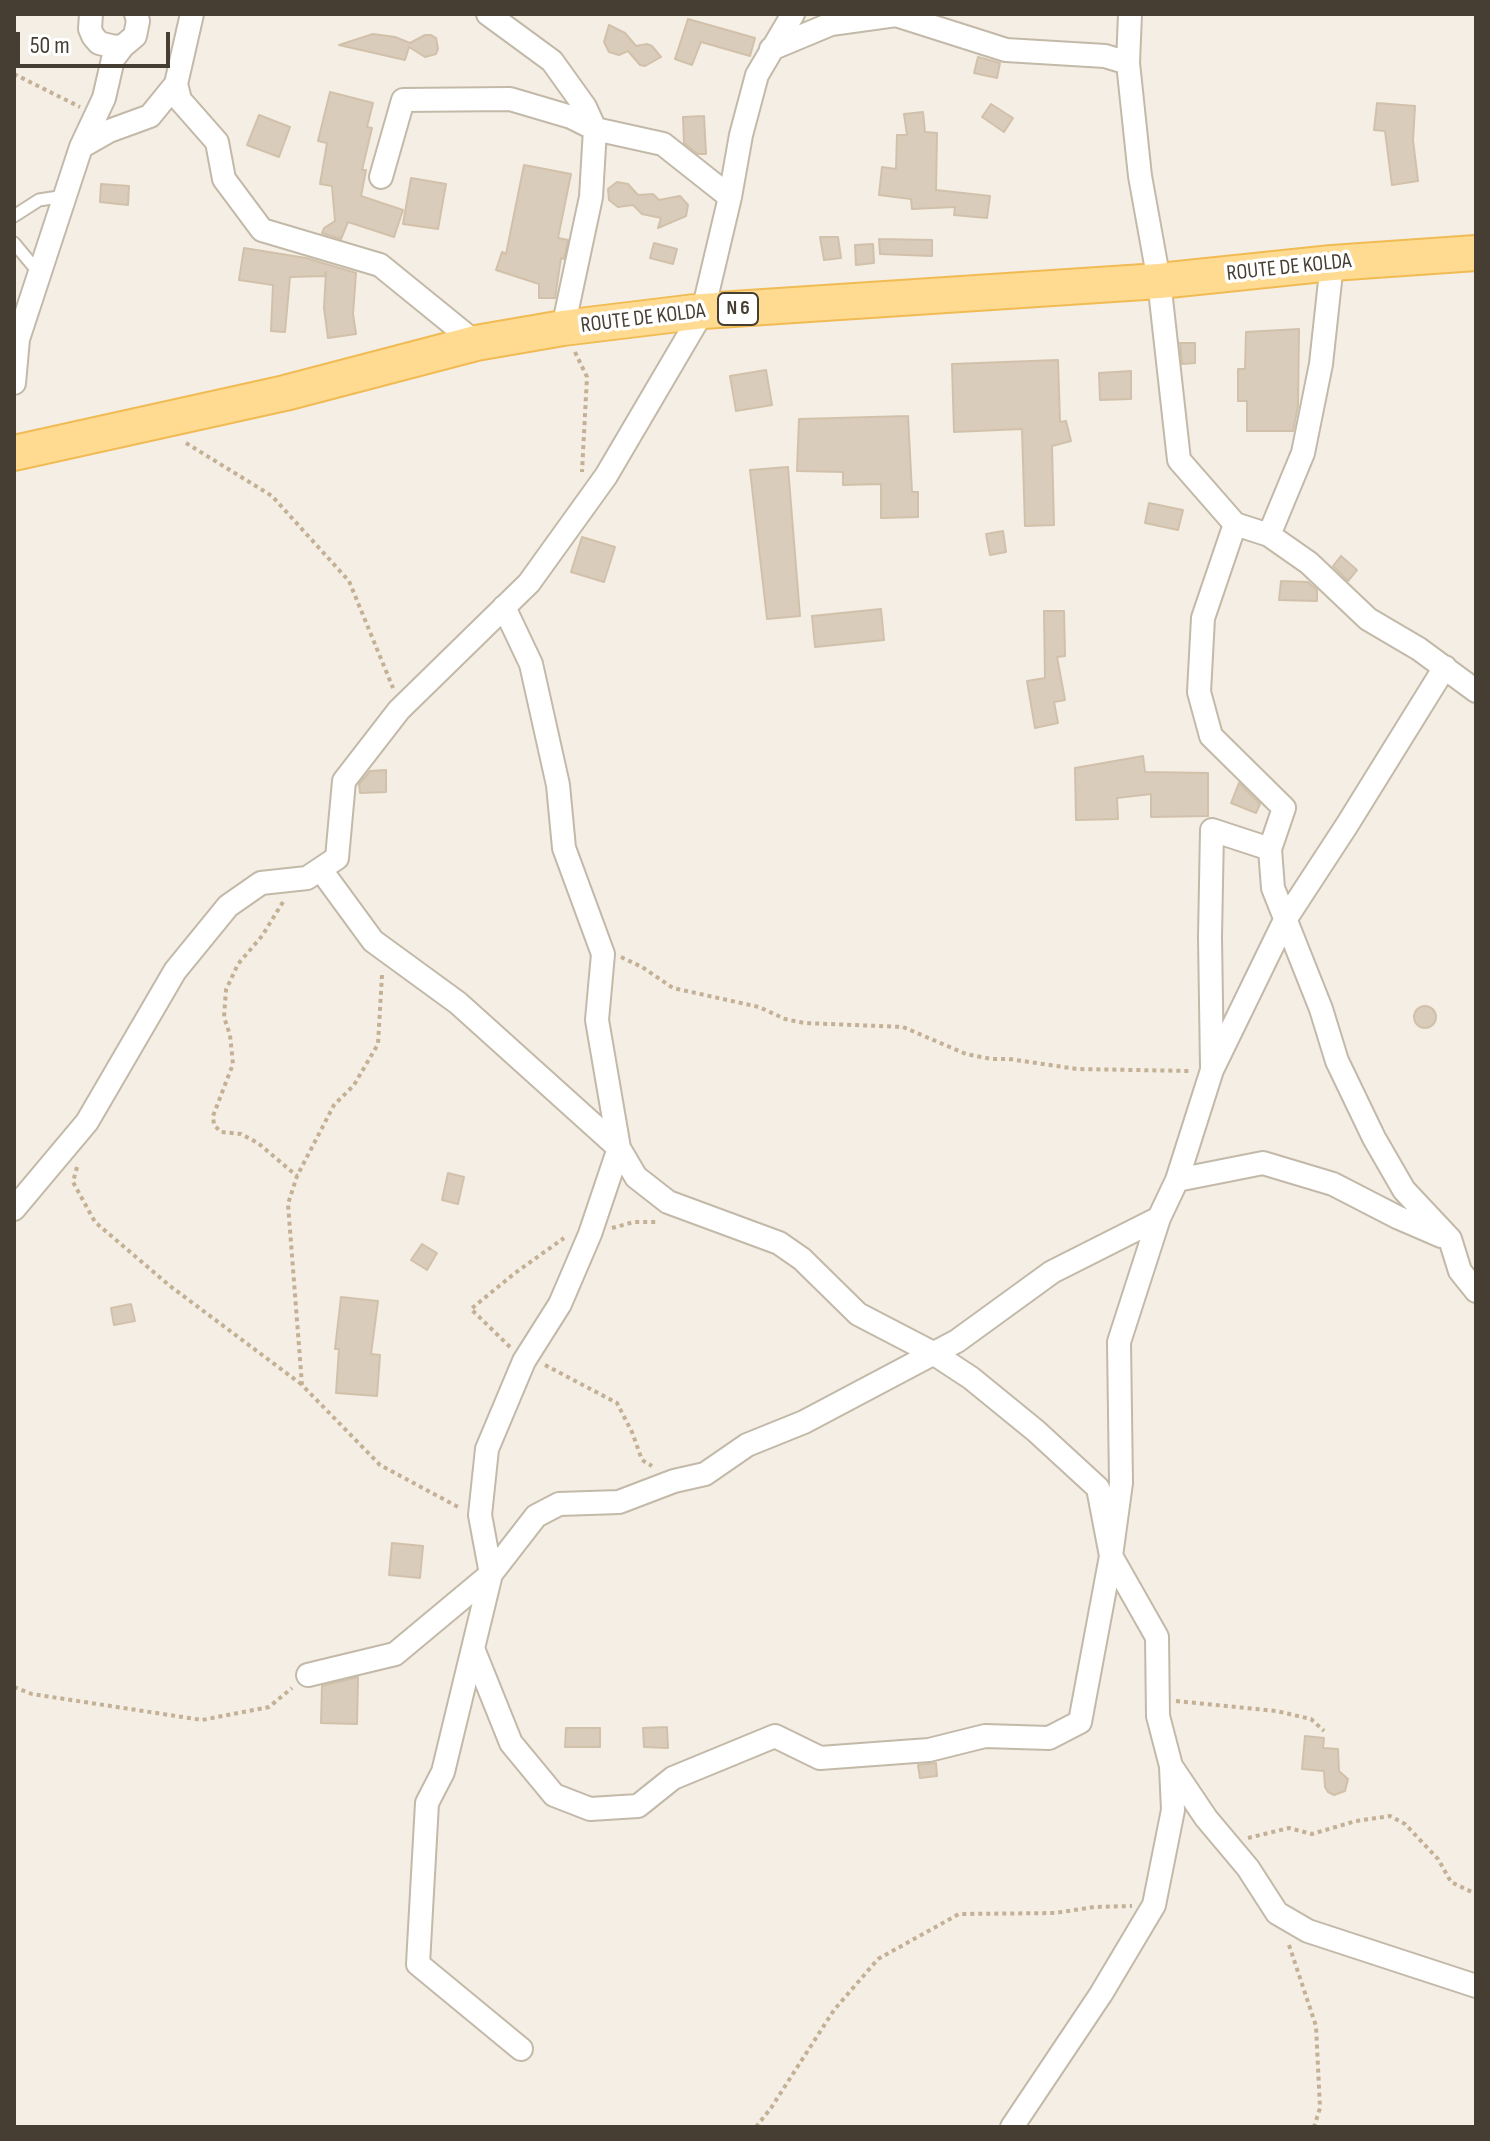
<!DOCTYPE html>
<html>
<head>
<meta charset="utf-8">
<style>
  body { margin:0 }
  #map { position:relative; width:1490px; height:2141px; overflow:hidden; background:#f4eee4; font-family:"Sofia Sans Condensed",sans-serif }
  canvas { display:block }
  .frame { position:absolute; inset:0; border:16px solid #473e33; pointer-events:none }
  .scale { position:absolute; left:16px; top:32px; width:154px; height:36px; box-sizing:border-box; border:4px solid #473e33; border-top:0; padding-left:10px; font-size:24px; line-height:28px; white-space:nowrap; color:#473e33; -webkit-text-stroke:6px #fff; paint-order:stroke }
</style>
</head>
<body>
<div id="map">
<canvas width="1490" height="2141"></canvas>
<div class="frame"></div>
<div class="scale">50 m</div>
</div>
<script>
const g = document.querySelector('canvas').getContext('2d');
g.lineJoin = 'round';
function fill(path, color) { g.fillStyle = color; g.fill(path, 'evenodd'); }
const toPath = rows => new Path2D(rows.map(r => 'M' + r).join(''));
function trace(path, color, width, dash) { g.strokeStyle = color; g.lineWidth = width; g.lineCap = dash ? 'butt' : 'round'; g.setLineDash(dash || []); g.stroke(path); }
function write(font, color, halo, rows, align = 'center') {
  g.font = font + ' "Sofia Sans Condensed",sans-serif'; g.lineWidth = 7; g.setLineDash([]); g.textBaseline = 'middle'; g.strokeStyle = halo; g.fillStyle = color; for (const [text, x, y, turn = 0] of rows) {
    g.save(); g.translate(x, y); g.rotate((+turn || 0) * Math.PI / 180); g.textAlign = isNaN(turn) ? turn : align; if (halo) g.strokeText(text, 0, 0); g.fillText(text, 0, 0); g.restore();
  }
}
const building = toPath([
  [688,19,755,38,750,56,701,42,692,65,675,59,688,19],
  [609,25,625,33,636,46,647,44,652,46,661,57,645,66,640,65,628,51,619,55,609,52,604,42,609,25],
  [373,34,395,37,410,43,425,35,431,35,436,38,438,49,436,54,425,57,409,47,405,60,339,45,373,34],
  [978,57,1000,63,997,78,974,73,978,57],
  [330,92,373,103,367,127,372,128,362,170,366,170,361,196,403,210,394,237,348,222,341,239,322,233,324,228,335,221,332,186,320,184,327,143,318,141,330,92],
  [1377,103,1415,106,1413,140,1418,181,1392,185,1385,131,1374,130,1377,103],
  [991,104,1013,118,1004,132,982,117,991,104],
  [923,112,925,132,937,133,936,190,990,196,987,218,954,215,955,207,912,209,911,199,879,195,882,167,896,169,897,135,907,135,904,114,923,112],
  [259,115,290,127,279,157,247,145,259,115],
  [704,116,706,154,698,154,684,143,683,117,704,116],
  [524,165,571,174,558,238,568,240,564,259,561,258,555,298,539,298,539,284,496,270,502,252,506,254,524,165],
  [411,178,446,184,438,229,403,224,411,178],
  [617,182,628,184,638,195,653,194,659,200,680,196,688,205,686,216,658,228,661,218,642,214,633,205,618,207,609,200,608,189,617,182],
  [101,184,129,186,128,205,100,202,101,184],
  [820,237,838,237,841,258,824,260,820,237],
  [879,239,932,240,932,256,880,254,879,239],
  [654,243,677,249,673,264,650,258,654,243],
  [873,244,874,263,856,265,855,245,873,244],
  [244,248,306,258,356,273,353,314,356,334,328,338,324,308,326,272,325,276,290,277,285,332,271,331,273,285,239,280,244,248],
  [1299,329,1298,406,1293,431,1247,431,1247,401,1238,401,1238,369,1245,369,1246,332,1299,329],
  [1180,343,1195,343,1195,363,1182,364,1180,343],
  [1058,360,1060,422,1066,421,1071,441,1052,446,1054,525,1025,526,1022,429,954,432,952,364,1058,360],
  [766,370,772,405,736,411,730,376,766,370],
  [1131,371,1131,399,1100,400,1099,373,1131,371],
  [908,416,912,492,918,492,918,517,881,518,881,484,843,485,843,472,797,471,799,419,908,416],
  [788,467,800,616,767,619,750,470,788,467],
  [1149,503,1183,510,1178,530,1145,523,1149,503],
  [1003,531,1006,552,990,555,986,534,1003,531],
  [582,537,615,547,604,582,571,572,582,537],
  [1341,556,1357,570,1348,581,1333,566,1341,556],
  [1281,581,1308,582,1317,590,1317,601,1279,600,1281,581],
  [881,609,884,640,815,647,812,616,881,609],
  [1044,611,1064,611,1065,656,1057,657,1065,700,1054,702,1058,723,1035,728,1027,681,1045,678,1044,611],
  [1143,756,1145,772,1208,773,1208,816,1151,817,1151,794,1117,798,1118,819,1076,820,1075,768,1143,756],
  [386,770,386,792,360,793,359,784,370,771,386,770],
  [1239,783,1260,804,1256,813,1231,803,1239,783],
  '1414 1017a11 11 0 1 1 22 0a11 11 0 1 1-22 0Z',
  [448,1173,464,1177,458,1204,442,1200,448,1173],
  [422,1244,437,1253,427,1270,411,1260,422,1244],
  [341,1297,378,1301,371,1354,380,1355,377,1396,336,1393,339,1349,335,1349,341,1297],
  [131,1304,135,1321,114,1325,111,1308,131,1304],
  [392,1543,423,1546,420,1578,389,1575,392,1543],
  [358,1677,357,1724,321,1723,322,1686,358,1677],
  [667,1727,668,1748,644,1747,643,1728,667,1727],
  [566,1728,600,1728,600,1747,565,1747,566,1728],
  [1305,1736,1324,1738,1323,1748,1338,1749,1339,1771,1348,1779,1345,1791,1334,1795,1328,1792,1325,1787,1324,1771,1302,1769,1305,1736],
  [936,1763,937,1776,920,1778,918,1765,936,1763]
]);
fill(building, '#daccbb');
trace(building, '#d2c1aa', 2);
const lane = toPath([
  [14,216,39,200,65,196],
  [14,243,39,273]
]);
const street = toPath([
  [91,14,90,29,93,36,99,43,115,47,123,46,135,36,138,21,136,14],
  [488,14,552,61,585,107,595,129,591,197,563,328],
  [1130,14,1128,63,1140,176,1159,281,1179,460,1235,524,1269,535,1309,563,1368,619,1419,649,1476,691],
  [771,49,831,24,896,15,1006,50,1105,56,1128,63],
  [176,84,180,100,217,142,224,179,262,230,380,265,476,343],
  [81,147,104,98,113,59,123,46],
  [381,177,403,100,510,99,571,117,595,129,663,144,730,197],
  [14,383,18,339,81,147,109,131,150,116,176,84,192,14],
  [1269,535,1303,453,1321,364,1332,263],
  [504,607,531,664,558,785,564,848,603,954,597,1020,619,1148,590,1234,560,1304,524,1361,487,1449,480,1515,491,1574,443,1772,427,1803,418,1964,521,2049],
  [1445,667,1347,825,1285,920,1212,1070,1177,1180,1159,1218,1119,1342,1121,1483,1111,1556,1157,1637,1158,1716,1171,1766,1206,1818,1248,1868,1277,1913,1308,1931,1476,1986],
  [1270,849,1273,888,1321,1009,1337,1061,1374,1138,1404,1190,1450,1239,1460,1271,1476,1291],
  [321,870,373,941,458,1003,619,1148,636,1177,668,1202,779,1243,802,1259,858,1314,933,1353,971,1378,1036,1431,1098,1488,1111,1556,1080,1722,1049,1738,985,1736,929,1750,820,1758,775,1736,673,1778,638,1806,590,1809,554,1795,511,1743,474,1651],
  [1212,1067,1210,937,1212,830,1270,849,1284,808,1211,736,1199,692,1203,618,1235,524],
  [1177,1180,1263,1163,1333,1184,1397,1217,1441,1236],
  [14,1209,87,1122,175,971,228,906,261,883,307,878,337,858,344,781,399,710,529,583,606,476,703,311,730,197,741,135,757,75,793,14],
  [308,1675,395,1654,491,1574,536,1516,559,1504,619,1502,674,1481,705,1474,747,1445,804,1422,957,1341,1052,1272,1159,1218],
  [1012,2127,1101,1994,1154,1905,1173,1810,1171,1767]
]);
const primary = toPath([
  [14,453,285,393,476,343,563,328,703,311,1159,281,1332,263,1476,253]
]);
trace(lane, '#c3b9a8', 15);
trace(street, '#c3b9a8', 26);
trace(primary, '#f1bb54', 38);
trace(toPath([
  [14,74,80,107],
  [575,352,587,377,582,472],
  [186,443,272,496,349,581,393,688],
  [283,902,262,936,238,964,226,990,224,1017,230,1035,233,1064,213,1116,214,1125,221,1132,241,1134,258,1143,297,1176],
  [621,957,642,967,673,988,759,1007,785,1019,804,1023,903,1027,966,1054,992,1059,1009,1059,1077,1069,1191,1071],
  [382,975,378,1044,354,1085,334,1105,297,1176,288,1204,302,1385,380,1465,460,1508],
  [77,1167,73,1182,95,1222,170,1286,301,1384],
  [612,1228,634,1222,659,1222],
  [510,1347,471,1309,515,1273,564,1238],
  [545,1365,617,1403,632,1432,642,1460,652,1466],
  [14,1687,32,1694,202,1720,269,1707,292,1688],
  [1176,1701,1276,1711,1311,1719,1324,1731],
  [1248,1838,1289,1828,1312,1834,1356,1821,1390,1816,1405,1824,1438,1859,1451,1882,1476,1894],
  [1289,1945,1316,2026,1320,2108,1314,2127],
  [756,2127,771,2108,834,2010,878,1959,959,1914,1055,1913,1094,1907,1132,1906]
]), '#c4b195', 4, [4, 4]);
trace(lane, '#fff', 11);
trace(street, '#fff', 22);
trace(primary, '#ffdb92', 34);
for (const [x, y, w] of [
  [738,309,40]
]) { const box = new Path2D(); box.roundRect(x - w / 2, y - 16, w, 32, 6); g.fillStyle = '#fff'; g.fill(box); trace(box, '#473e33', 2); }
write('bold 20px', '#473e33', null, [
  ["N 6",738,309]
]);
write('22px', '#473e33', '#fff', [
  ["ROUTE DE KOLDA",1289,268,-6],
  ["ROUTE DE KOLDA",643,319,-7]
]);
</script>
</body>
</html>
